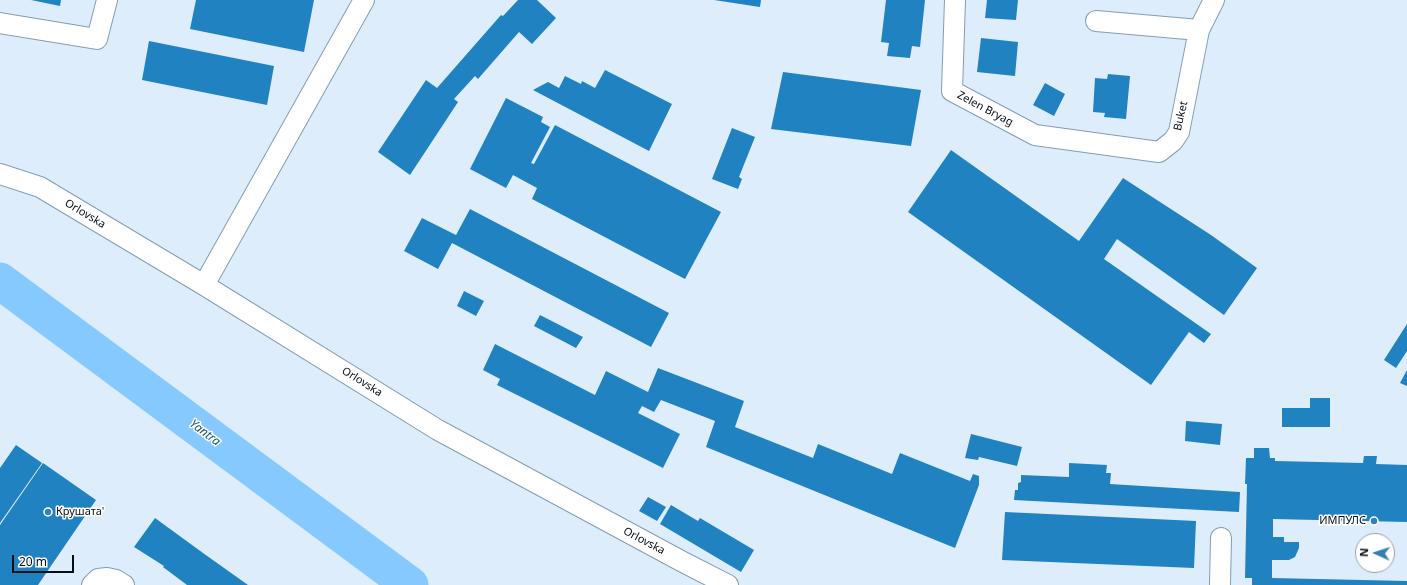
<!DOCTYPE html>
<html>
<head>
<meta charset="utf-8">
<style>
  body { margin:0 }
  #map { position:relative; width:1407px; height:585px; overflow:hidden; background:#ddedfb; font-family:"Noto Sans",sans-serif }
  canvas { display:block }
  .north { position:absolute; left:1355px; top:533px; width:40px; height:40px; box-sizing:border-box; background:#fff; border:1px solid #9b9fa1; border-radius:50%; rotate:273deg; font-size:11px; font-weight:700; line-height:16px; text-align:center; color:#050e15 }
  .north::after { content:''; display:block; margin:auto; width:14px; height:18px; background:#367fb3; clip-path:polygon(50% 0,100% 100%,50% 72%,0 100%) }
  .scale { position:absolute; left:12px; top:555px; width:62px; height:18px; box-sizing:border-box; border:2px solid #050e15; border-top:0; padding-left:5px; font-size:12px; line-height:14px; white-space:nowrap; color:#050e15; -webkit-text-stroke:3px #fff; paint-order:stroke }
</style>
</head>
<body>
<div id="map">
<canvas width="1407" height="585"></canvas>
<div class="north">N</div>
<div class="scale">20 m</div>
</div>
<script>
const g = document.querySelector('canvas').getContext('2d');
g.lineJoin = 'round';
const toPath = rows => new Path2D(rows.map(r => 'M' + r).join(''));
function trace(path, color, width, dash) { g.strokeStyle = color; g.lineWidth = width; g.lineCap = dash ? 'butt' : 'round'; g.setLineDash(dash || []); g.stroke(path); }
function fill(path, color) { g.fillStyle = color; g.fill(path, 'evenodd'); }
function write(font, color, halo, rows, align = 'center') {
  g.font = font + ' "Noto Sans",sans-serif'; g.lineWidth = 3; g.setLineDash([]); g.textBaseline = 'middle'; g.strokeStyle = halo; g.fillStyle = color; for (const [text, x, y, turn = 0] of rows) {
    g.save(); g.translate(x, y); g.rotate((+turn || 0) * Math.PI / 180); g.textAlign = isNaN(turn) ? turn : align; if (halo) g.strokeText(text, 0, 0); g.fillText(text, 0, 0); g.restore();
  }
}
trace(toPath([
  [0,281,410,585]
]), '#85c9ff', 37);
fill(toPath([
  [31,0,61,0,60,6],
  [196,0,314,0,304,52,190,29],
  [518,0,537,0,556,18,532,44,519,32,478,79,475,76,454,99,458,102,410,175,378,152,426,80,437,88,501,15,503,16],
  [714,0,761,0,760,7],
  [886,0,925,0,920,47,912,46,910,58,887,56,889,43,881,42],
  [987,0,1018,0,1016,20,985,18],
  [981,38,1018,42,1015,76,977,72],
  [149,41,274,66,267,105,142,80],
  [605,70,672,104,649,151,533,90,548,82,559,88,565,76,581,84,582,81,595,88],
  [783,72,921,90,911,146,771,129],
  [1108,74,1130,76,1126,119,1104,117,1105,113,1093,112,1095,78,1107,79],
  [1045,83,1065,94,1054,116,1033,105],
  [506,98,543,117,541,122,550,127,531,163,534,164,555,125,721,212,685,279,532,199,537,188,513,175,506,188,470,169],
  [732,128,755,137,739,177,742,179,738,189,712,179],
  [951,150,1079,241,1123,178,1211,235,1257,268,1224,315,1117,239,1104,259,1211,334,1204,343,1189,332,1151,385,908,212],
  [470,209,669,313,651,347,452,243,438,269,404,251,422,218,456,235],
  [464,291,484,301,476,316,457,306],
  [540,315,583,337,576,348,534,326],
  [1407,324,1407,351,1396,368,1384,360],
  [495,344,595,395,606,371,648,392,658,368,744,401,735,427,813,458,818,444,892,474,900,453,970,481,973,474,979,476,979,485,955,548,706,447,715,421,661,400,654,412,642,406,638,413,680,434,663,468,497,385,500,379,483,370],
  [1407,370,1407,386,1400,383],
  [1310,398,1330,398,1330,427,1282,427,1282,408,1310,408],
  [1186,421,1222,424,1220,445,1185,441],
  [971,434,1022,447,1017,466,979,457,978,460,965,458],
  [16,445,42,463,0,523,0,468],
  [1254,448,1269,448,1270,458,1275,458,1275,461,1363,463,1364,456,1377,456,1376,464,1407,465,1407,522,1273,519,1273,537,1284,537,1284,542,1299,542,1299,548,1295,557,1289,560,1272,560,1272,578,1407,581,1407,585,1252,585,1252,578,1245,578,1247,484,1245,484,1246,458,1254,458],
  [43,463,96,500,38,585,0,585,0,525],
  [1069,463,1107,465,1106,473,1111,473,1110,484,1240,492,1239,512,1014,500,1015,490,1018,490,1018,483,1021,482,1021,475,1069,477],
  [648,497,666,507,657,521,639,511],
  [671,505,698,521,700,518,754,550,741,572,660,524],
  [1005,512,1196,521,1194,568,1002,560],
  [155,518,203,553,248,585,187,585,163,567,164,566,134,547]
]), '#2082c1');
const minor = toPath([
  [955,0,952,91,1035,135,1159,152,1173,141,1179,132,1199,30,1214,0],
  [1096,21,1199,30],
  [0,23,97,39,107,0],
  [0,174,40,187,204,285,438,430,683,562,728,585],
  [204,285,364,0],
  [92,585,98,579,107,578,116,580,124,585],
  [1220,585,1221,538]
]);
trace(minor, '#839db2', 22);
trace(minor, '#fff', 20);
for (const [x, y, r, color] of [
  [48,512,4,"#367fb3"],
  [1374,521,4,"#367fb3"]
]) { const dot = new Path2D(); dot.arc(x, y, r, 0, 2 * Math.PI); g.fillStyle = color; g.fill(dot); trace(dot, '#fff', 1.5); }
write('11px', '#050e15', '#fff', [
  ["Zelen Bryag",985,109,28],
  ["Buket",1181,116,-77],
  ["Orlovska",85,214,31],
  ["Orlovska",362,382,32],
  ["Orlovska",644,541,28]
]);
write('11px', '#050e15', '#fff', [
  ["Крушата'",56,512],
  ["ИМПУЛС",1366,521,"right"]
], 'left');
write('italic 12px', '#0e527d', '#fff', [
  ["Yantra",205,433,37]
]);
</script>
</body>
</html>
